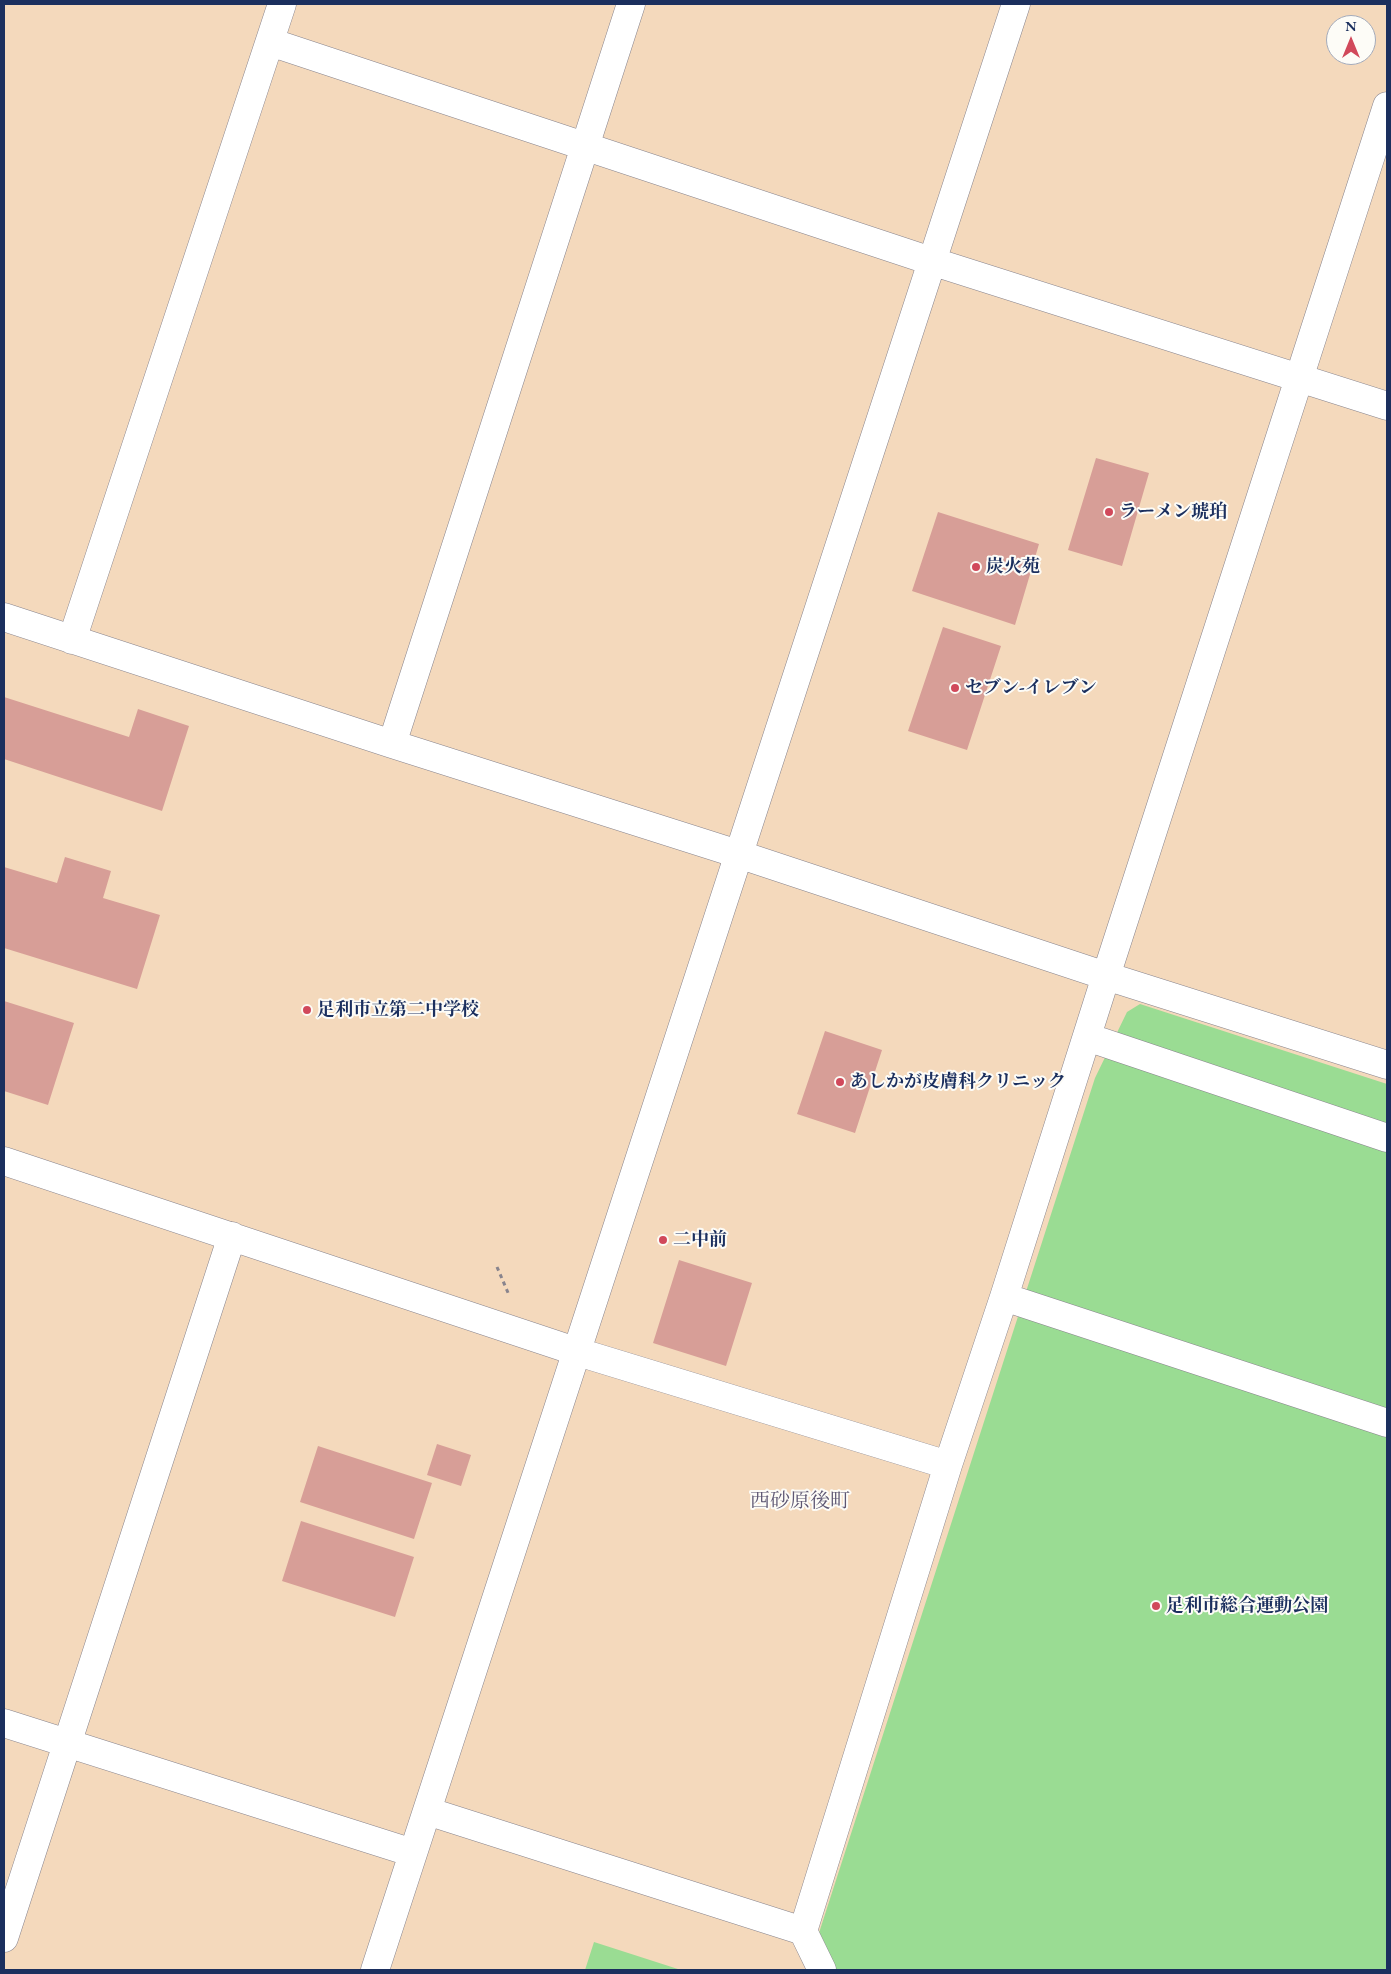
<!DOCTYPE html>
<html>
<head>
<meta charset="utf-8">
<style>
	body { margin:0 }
	#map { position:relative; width:1391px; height:1974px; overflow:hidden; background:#f4d9bc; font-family:"EB Garamond",serif }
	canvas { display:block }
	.frame { position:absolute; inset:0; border:5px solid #1b2f5e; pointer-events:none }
	.north { position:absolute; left:1326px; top:15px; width:50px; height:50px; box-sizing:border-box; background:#fdfcf7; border:1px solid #a3aaba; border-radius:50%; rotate:0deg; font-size:14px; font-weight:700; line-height:20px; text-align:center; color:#1b2f5e }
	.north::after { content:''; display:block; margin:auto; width:18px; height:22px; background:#d1495b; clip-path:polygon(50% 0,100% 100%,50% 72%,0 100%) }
</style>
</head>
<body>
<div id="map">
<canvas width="1391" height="1974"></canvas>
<div class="frame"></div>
<div class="north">N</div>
</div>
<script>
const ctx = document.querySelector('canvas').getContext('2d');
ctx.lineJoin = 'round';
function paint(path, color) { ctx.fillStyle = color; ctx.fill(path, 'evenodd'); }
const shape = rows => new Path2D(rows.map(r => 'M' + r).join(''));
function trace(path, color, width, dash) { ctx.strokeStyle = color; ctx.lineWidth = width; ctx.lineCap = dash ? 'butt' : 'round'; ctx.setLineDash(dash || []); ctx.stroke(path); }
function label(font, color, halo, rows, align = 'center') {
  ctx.font = font + ' "EB Garamond","Noto Serif JP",serif'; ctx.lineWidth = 4; ctx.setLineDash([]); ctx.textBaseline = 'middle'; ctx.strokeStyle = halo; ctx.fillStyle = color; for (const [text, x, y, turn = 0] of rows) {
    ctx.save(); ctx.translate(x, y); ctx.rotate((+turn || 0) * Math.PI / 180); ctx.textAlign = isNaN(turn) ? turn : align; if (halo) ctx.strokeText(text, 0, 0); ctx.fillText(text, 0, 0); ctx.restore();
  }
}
paint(shape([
	[1140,1004,1387,1084,1387,1970,807,1970,1095,1078,1127,1012],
	[594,1942,681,1970,585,1970]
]), '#9adc93');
paint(shape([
	[1096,458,1149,473,1122,566,1068,550],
	[938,512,1039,544,1015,625,912,591],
	[943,627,1001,646,967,750,908,731],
	[4,697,129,737,138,709,189,726,162,811,4,759],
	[65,857,111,871,103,898,160,915,137,989,4,948,4,867,57,883],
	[4,1001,74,1023,48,1105,4,1091],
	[825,1031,882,1050,855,1133,797,1114],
	[679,1260,752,1283,726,1366,653,1343],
	[437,1444,471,1455,461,1486,427,1475],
	[318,1446,432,1483,414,1539,300,1502],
	[301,1521,414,1557,395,1617,282,1581]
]), '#d79e97');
const minor = shape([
	[270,42,931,261,1387,406],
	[4,617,392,744,738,854,1106,976,1387,1065],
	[72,640,282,4],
	[392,744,631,4],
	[1087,1037,1387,1138],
	[4,1161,578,1352,948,1465],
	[1004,1297,1387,1423],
	[4,1723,413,1853],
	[427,1811,803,1931],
	[4,1938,232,1236],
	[375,1970,1016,4],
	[822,1970,803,1931,818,1883,948,1465,1004,1297,1106,976,1387,106]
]);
trace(minor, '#88848d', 29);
trace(shape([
	[497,1267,509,1295]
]), '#88848d', 3, [4, 4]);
trace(minor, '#fff', 28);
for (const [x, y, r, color] of [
	[1109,512,5,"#d1495b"],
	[976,567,5,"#d1495b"],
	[955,688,5,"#d1495b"],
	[307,1010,5,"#d1495b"],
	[840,1082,5,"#d1495b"],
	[663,1240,5,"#d1495b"],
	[1156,1606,5,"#d1495b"]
]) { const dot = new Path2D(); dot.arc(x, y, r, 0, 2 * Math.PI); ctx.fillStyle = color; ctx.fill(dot); trace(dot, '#fdfcf7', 2); }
label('bold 18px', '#1b2f5e', '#fdfcf7', [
	["ラーメン琥珀",1119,512],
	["炭火苑",986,567],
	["セブン-イレブン",965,688],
	["足利市立第二中学校",317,1010],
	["あしかが皮膚科クリニック",850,1082],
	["二中前",673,1240],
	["足利市総合運動公園",1166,1606]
], 'left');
label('20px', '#5d5672', '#fdfcf7', [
	["西砂原後町",800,1502]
]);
</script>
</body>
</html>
